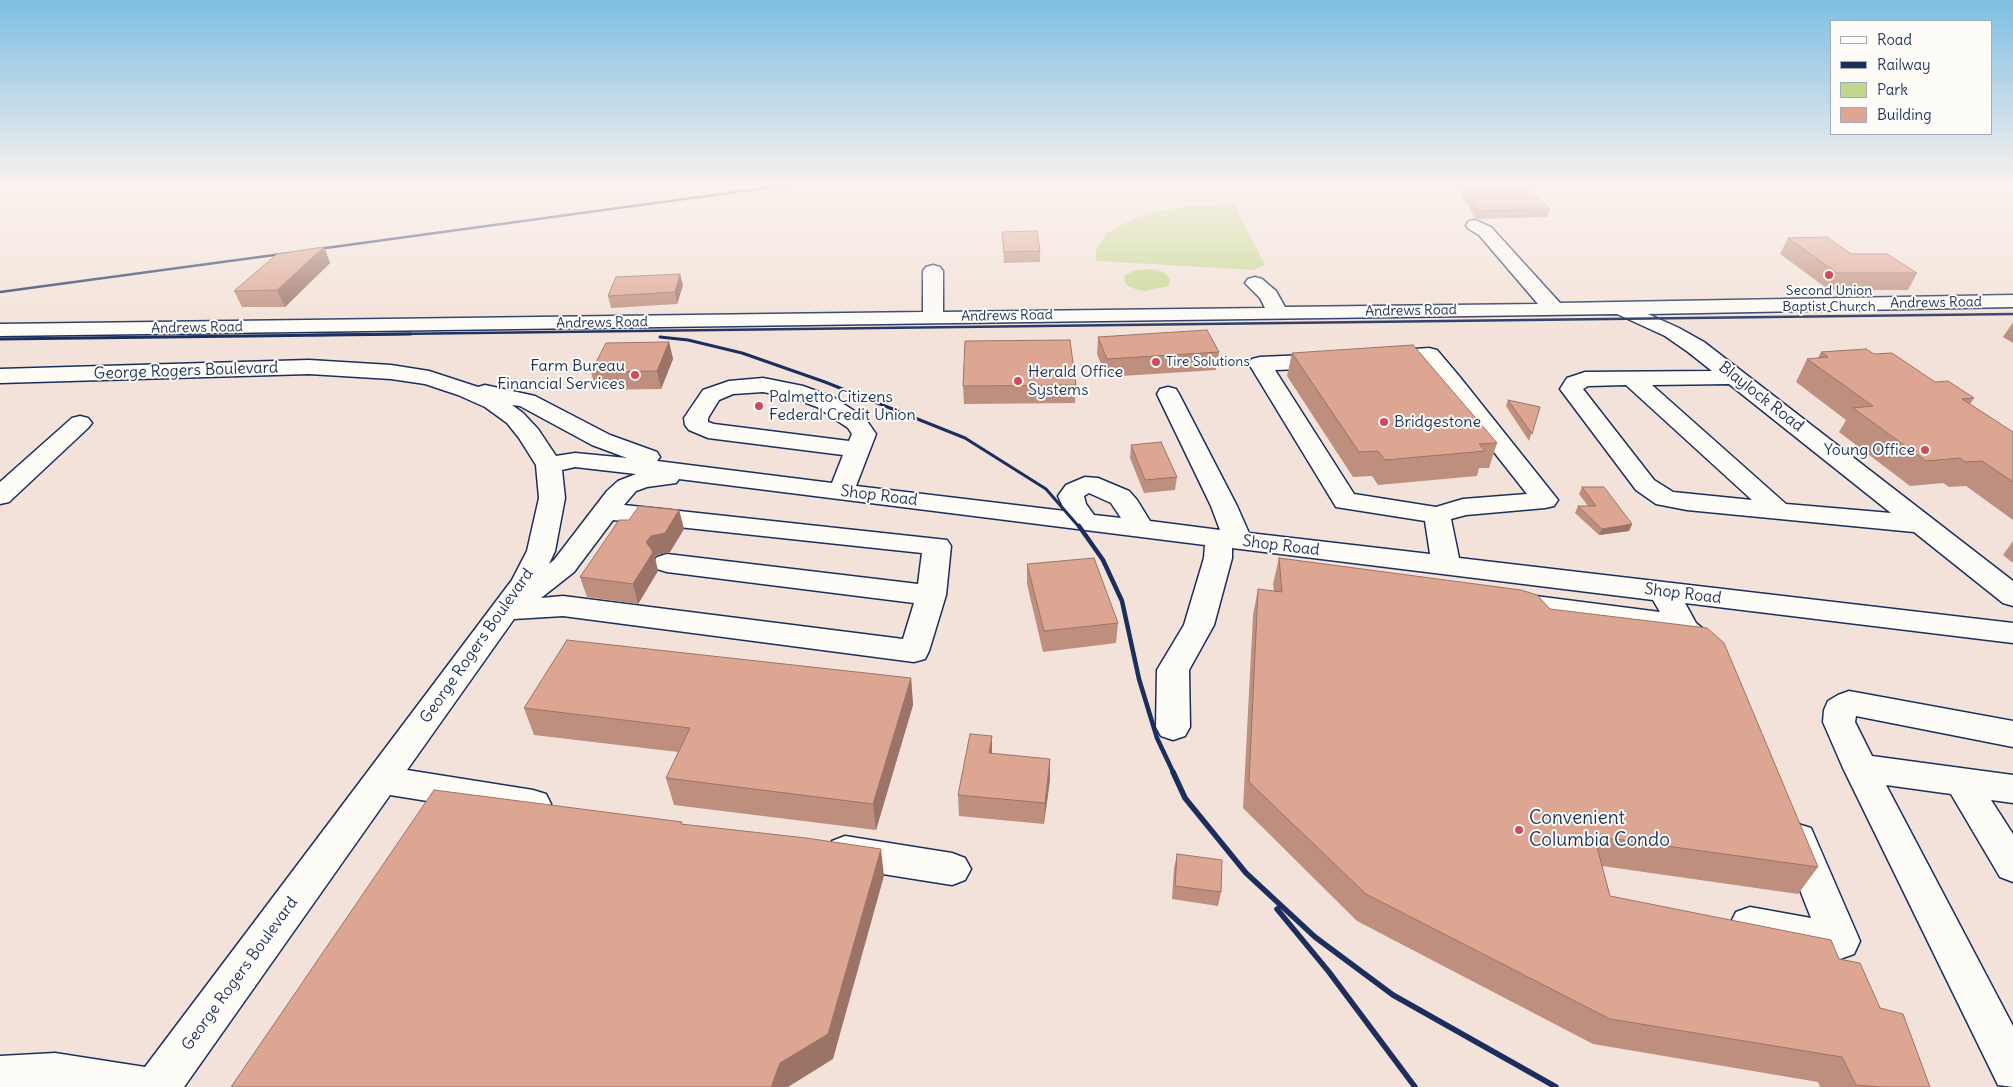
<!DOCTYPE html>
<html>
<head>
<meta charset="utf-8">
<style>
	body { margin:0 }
	#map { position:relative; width:2013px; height:1087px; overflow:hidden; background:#f3e2d9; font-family:Delius,sans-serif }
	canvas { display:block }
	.legend { position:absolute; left:1830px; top:20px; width:162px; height:115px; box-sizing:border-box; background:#fdfcf7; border:1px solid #a3aaba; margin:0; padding:6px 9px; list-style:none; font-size:15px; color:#1b2f5e }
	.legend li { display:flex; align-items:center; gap:10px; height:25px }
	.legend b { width:25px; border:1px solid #a3aaba }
</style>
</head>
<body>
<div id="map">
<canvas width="2013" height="1087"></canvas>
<ul class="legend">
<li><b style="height:6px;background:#fdfcf7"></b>Road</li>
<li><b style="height:6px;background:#1b2f5e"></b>Railway</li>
<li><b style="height:14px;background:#c3d78c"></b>Park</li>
<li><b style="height:14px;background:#dda693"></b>Building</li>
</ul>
</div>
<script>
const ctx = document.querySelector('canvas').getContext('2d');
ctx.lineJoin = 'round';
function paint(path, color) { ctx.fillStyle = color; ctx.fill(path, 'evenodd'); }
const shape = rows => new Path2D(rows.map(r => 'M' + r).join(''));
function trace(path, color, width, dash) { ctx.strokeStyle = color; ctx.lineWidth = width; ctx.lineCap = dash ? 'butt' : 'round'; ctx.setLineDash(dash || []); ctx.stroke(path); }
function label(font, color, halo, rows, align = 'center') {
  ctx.font = font + ' Delius,sans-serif'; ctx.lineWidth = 4; ctx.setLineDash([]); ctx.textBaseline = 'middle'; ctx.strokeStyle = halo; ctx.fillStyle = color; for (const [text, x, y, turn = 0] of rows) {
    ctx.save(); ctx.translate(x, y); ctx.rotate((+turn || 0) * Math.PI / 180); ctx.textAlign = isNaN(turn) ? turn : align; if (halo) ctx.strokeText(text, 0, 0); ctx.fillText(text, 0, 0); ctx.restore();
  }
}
paint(shape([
	[1234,204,1265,265,1254,270,1096,261,1096,250,1107,233,1132,219,1149,213,1188,206],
	[1148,269,1158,270,1165,273,1170,279,1169,286,1145,291,1135,289,1128,286,1124,280,1125,275,1136,270]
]), '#c3d78c');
const minor = shape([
	[1475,220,1491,227,1560,303,2013,295,2013,307,1648,314,1679,328,1704,342,2013,581,2013,606,2003,603,1914,532,1687,510,1656,504,1636,490,1560,389,1567,378,1585,372,1712,371,1688,352,1665,336,1617,314,0,336,0,324,923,312,923,271,926,267,933,265,940,267,943,271,943,312,1265,308,1260,298,1245,283,1248,279,1255,277,1262,279,1276,291,1285,307,1538,304,1479,235,1469,229,1466,225,1469,221,1475,220],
	[1729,384,1891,513,1786,504,1652,385,1729,384],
	[1626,385,1752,500,1673,492,1654,480,1583,389,1588,386,1626,385],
	[1429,348,1437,350,1459,376,1558,500,1554,506,1545,508,1466,515,1451,519,1459,558,2013,623,2013,643,1685,603,1696,623,1720,643,1724,651,1720,659,1709,662,1698,659,1672,634,1512,613,1502,610,1497,603,1502,596,1512,593,1660,612,1653,600,1232,548,1232,558,1214,625,1189,670,1190,727,1185,736,1173,740,1161,736,1156,727,1157,670,1184,625,1204,558,1205,545,679,479,676,483,647,487,636,491,624,505,947,540,951,546,946,595,929,651,925,659,914,662,563,616,514,619,407,770,533,790,546,794,551,804,546,814,533,818,390,795,184,1087,0,1087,0,1056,55,1053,145,1067,512,580,527,551,539,498,536,465,519,438,507,423,485,407,458,395,425,384,391,379,309,374,0,383,0,369,309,360,391,365,429,371,478,387,485,385,535,396,610,435,657,452,660,457,657,461,832,483,843,455,708,438,689,430,685,425,684,418,703,390,729,381,763,378,803,386,833,397,865,418,876,434,856,486,1065,511,1058,496,1066,485,1085,477,1098,478,1129,491,1137,500,1150,521,1220,530,1211,506,1157,394,1160,389,1168,387,1176,389,1179,394,1237,506,1249,533,1430,554,1425,521,1336,507,1249,364,1252,359,1260,357,1328,354,1336,356,1339,361,1336,366,1328,368,1275,370,1354,494,1436,507,1463,499,1527,494,1423,362,1386,365,1378,363,1375,358,1378,353,1386,351,1429,348],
	[763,392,790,397,817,407,848,428,852,434,849,441,714,424,708,422,708,418,719,400,733,394,763,392],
	[512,405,520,406,592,445,627,458,575,453,556,456,538,429,523,413,512,405],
	[575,467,636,474,618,481,607,491,554,560,549,564,555,551,565,498,562,470,575,467],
	[1089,493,1111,503,1121,518,1094,515,1086,504,1084,496,1089,493],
	[613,520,922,553,918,584,667,554,657,557,653,563,657,569,667,572,914,603,903,639,563,596,541,598,574,572,613,520],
	[80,416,88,418,92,423,88,428,9,502,0,504,0,482,72,418,80,416],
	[1849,691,2013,721,2013,747,1856,716,1855,722,1872,756,2013,775,2013,803,1991,800,2013,834,2013,882,2000,877,1951,794,1886,785,2013,1026,2013,1087,1998,1085,1843,768,1823,722,1824,710,1828,701,1838,695,1849,691],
	[1798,824,1811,828,1860,941,1854,954,1840,959,1750,941,1736,936,1730,924,1736,912,1750,907,1811,918,1780,839,1785,828,1798,824],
	[845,836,952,853,965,858,971,869,965,880,952,885,845,868,832,863,827,852,832,841,845,836]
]);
trace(minor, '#1b2f5e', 3);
paint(minor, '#fdfcf7');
trace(shape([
	[1353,184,1441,184],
	[311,250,794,184],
	[0,292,289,253],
	[311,335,2013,314]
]), '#1b2f5e', 2.5);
trace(shape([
	[660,337,688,340,742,353,825,382,965,438,1046,489,1080,528],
	[0,339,411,334]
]), '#1b2f5e', 3);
trace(shape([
	[1079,526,1103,560,1122,601,1139,679,1157,738,1174,774]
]), '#1b2f5e', 4.5);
trace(shape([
	[1173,772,1185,798,1246,873,1315,937,1393,995,1556,1087],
	[1277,909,1329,972,1415,1087]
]), '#1b2f5e', 5.5);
paint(shape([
	[1464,187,1550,209,1547,217,1478,219,1475,218,1462,195],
	[1002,232,1040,251,1040,262,1004,263],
	[1788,238,1917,273,1908,290,1829,290,1780,254],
	[324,247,330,263,285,307,242,307,234,291],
	[683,285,677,304,611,308,608,296],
	[2013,322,2013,343,2003,337],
	[1098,337,1219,352,1216,370,1106,377,1097,354],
	[669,342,673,359,661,389,596,390,591,372],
	[1821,352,1874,354,1935,382,1974,398,1970,404,2013,432,2013,520,1966,486,1949,487,1943,483,1910,486,1839,432,1846,420,1796,382,1807,359,1818,358],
	[1292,353,1497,443,1489,468,1479,468,1477,476,1378,485,1372,476,1353,477,1287,376],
	[1076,385,1075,403,964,404,963,386],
	[1508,400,1540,407,1529,441,1506,406],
	[1131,445,1177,477,1175,490,1144,493,1130,458],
	[1582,487,1632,524,1629,531,1599,535,1575,513,1578,506,1588,506,1579,494],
	[679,510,684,529,670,552,656,555,655,558,658,571,638,604,587,597,580,577,629,520],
	[2013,541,2013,563,2003,555],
	[1279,558,1818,867,1798,894,1602,866,1610,896,1839,959,1880,1008,1930,1087,1820,1087,1818,1082,1593,1044,1357,921,1243,808,1253,615,1258,589,1274,591,1273,584],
	[1027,564,1118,623,1116,643,1043,652,1027,584],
	[911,678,913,705,876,830,674,805,666,778,678,752,534,735,524,708],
	[992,753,1050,779,1044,824,959,816,958,795],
	[1177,854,1221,892,1218,906,1172,899,1174,868]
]), '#be8f7e');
paint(shape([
	[324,247,330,263,285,307,277,290],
	[680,274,683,285,677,304,675,292],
	[669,342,673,359,661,389,657,371],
	[679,510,684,529,670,552,656,555,655,558,658,571,638,604,633,584,646,542,651,536],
	[1632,524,1629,531,1599,535,1602,529],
	[911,678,913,705,876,830,873,804],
	[992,736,992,756,989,753],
	[1050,759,1050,779,1044,824,1045,803],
	[881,849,884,876,833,1059,788,1087,771,1087,780,1063]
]), '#9b7467');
const building = shape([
	[1464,187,1527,189,1550,209,1480,211,1477,210,1464,187],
	[1037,231,1040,251,1004,252,1002,232,1037,231],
	[1827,237,1851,254,1887,254,1917,273,1837,273,1788,238,1827,237],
	[324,247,277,290,234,291,277,254,324,247],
	[680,274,675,292,608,296,616,277,680,274],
	[1207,330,1219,352,1107,359,1098,337,1207,330],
	[1070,340,1076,385,963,386,965,341,1070,340],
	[669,342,657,371,591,372,606,343,669,342],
	[1413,345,1497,443,1479,444,1485,451,1385,460,1378,451,1359,452,1292,353,1413,345],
	[1866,349,1874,354,1892,353,1935,382,1948,381,1974,398,1962,399,2013,432,2013,482,1982,461,1965,462,1960,458,1926,461,1853,408,1873,406,1807,359,1828,357,1821,352,1866,349],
	[1508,400,1540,407,1532,434,1508,400],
	[1161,442,1177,477,1145,480,1131,445,1161,442],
	[1582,487,1604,487,1632,524,1602,529,1578,506,1596,506,1582,487],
	[639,506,679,510,665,533,651,536,646,542,653,552,633,584,580,577,619,520,629,520,639,506],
	[1094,558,1118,623,1044,631,1027,564,1094,558],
	[1279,558,1521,590,1537,595,1550,609,1707,628,1724,643,1818,867,1594,836,1610,896,1831,940,1839,959,1860,963,1880,1008,1903,1014,1930,1087,1882,1087,1856,1085,1842,1057,1610,1019,1366,894,1249,782,1258,589,1282,592,1279,558],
	[567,640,911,678,873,804,666,778,690,728,524,708,567,640],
	[970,734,992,736,989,753,1050,759,1045,803,958,795,970,734],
	[434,790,682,822,681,824,806,838,881,849,828,1034,780,1063,771,1087,231,1087,434,790],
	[1177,854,1222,860,1221,892,1175,886,1177,854]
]);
paint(building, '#dda693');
trace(building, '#9b7467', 1);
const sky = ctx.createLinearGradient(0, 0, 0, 336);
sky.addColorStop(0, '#7dbee2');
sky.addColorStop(0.55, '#faf2ee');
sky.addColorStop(1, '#faf2ee00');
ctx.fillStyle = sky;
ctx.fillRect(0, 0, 2013, 336);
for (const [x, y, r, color] of [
	[1829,275,5,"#d1495b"],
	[1156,362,5,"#d1495b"],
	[635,375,5,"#d1495b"],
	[1018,381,5,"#d1495b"],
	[759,406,5,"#d1495b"],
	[1384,422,5,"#d1495b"],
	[1925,450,5,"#d1495b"],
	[1519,830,5,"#d1495b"]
]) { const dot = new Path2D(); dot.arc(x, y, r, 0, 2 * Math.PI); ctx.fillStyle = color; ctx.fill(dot); trace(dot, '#fdfcf7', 2); }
label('14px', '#1b2f5e', '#fdfcf7', [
	["Second Union",1829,291],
	["Baptist Church",1829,307],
	["Tire Solutions",1166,362,"left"]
]);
label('14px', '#1b2f5e', '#fdfcf7', [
	["Andrews Road",1936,303,-1],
	["Andrews Road",1411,311,-1],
	["Andrews Road",1007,316,-1],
	["Andrews Road",602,323,-1],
	["Andrews Road",197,328,-1]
]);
label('16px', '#1b2f5e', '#fdfcf7', [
	["Farm Bureau",625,366,"right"],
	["Financial Services",625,384,"right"],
	["Herald Office",1028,372],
	["Systems",1028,390],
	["Palmetto Citizens",769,397],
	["Federal Credit Union",769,415],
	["Bridgestone",1394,422],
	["Young Office",1915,450,"right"]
], 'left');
label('16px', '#1b2f5e', '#fdfcf7', [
	["George Rogers Boulevard",186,371,-2],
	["Blaylock Road",1761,397,38],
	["Shop Road",879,496,7],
	["Shop Road",1281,546,7],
	["Shop Road",1683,594,7],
	["George Rogers Boulevard",477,646,-55],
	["George Rogers Boulevard",240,974,-54]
]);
label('19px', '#1b2f5e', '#fdfcf7', [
	["Convenient",1529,819],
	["Columbia Condo",1529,841]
], 'left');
</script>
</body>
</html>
